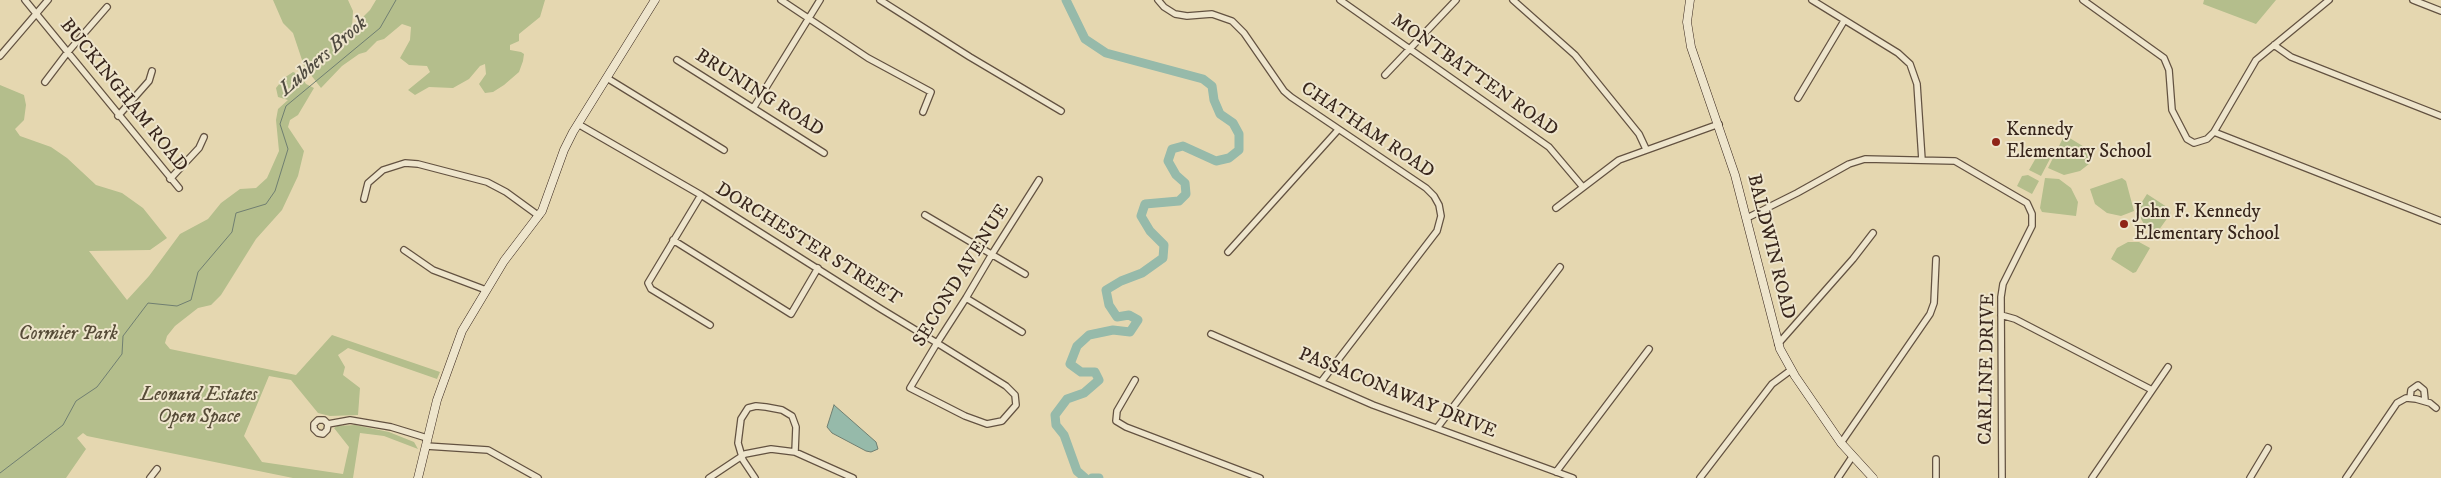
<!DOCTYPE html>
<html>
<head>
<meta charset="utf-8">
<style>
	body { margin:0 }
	canvas { display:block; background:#e5d7b0 }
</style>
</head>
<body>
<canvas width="2441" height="478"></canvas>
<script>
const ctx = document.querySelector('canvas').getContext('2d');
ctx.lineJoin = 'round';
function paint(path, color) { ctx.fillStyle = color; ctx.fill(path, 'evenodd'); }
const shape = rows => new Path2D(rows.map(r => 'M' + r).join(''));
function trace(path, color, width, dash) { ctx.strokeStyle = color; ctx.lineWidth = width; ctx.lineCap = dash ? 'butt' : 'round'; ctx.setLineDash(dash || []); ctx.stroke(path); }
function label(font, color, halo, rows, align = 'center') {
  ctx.font = font + ' "IM FELL DW Pica",serif'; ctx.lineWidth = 4; ctx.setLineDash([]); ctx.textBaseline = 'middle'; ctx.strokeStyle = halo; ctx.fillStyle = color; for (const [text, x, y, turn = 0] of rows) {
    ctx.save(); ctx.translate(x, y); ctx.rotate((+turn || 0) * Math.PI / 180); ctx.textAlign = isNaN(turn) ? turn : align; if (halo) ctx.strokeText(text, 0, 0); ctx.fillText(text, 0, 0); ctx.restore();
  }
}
paint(shape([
	[273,0,348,0,353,11,352,28,370,10,376,0,545,0,540,17,519,34,519,41,510,45,510,50,521,52,524,54,523,61,519,72,504,85,493,92,485,93,479,84,486,74,485,64,480,66,469,79,453,88,429,87,415,95,408,90,430,72,427,66,409,65,400,58,410,40,411,27,402,24,384,39,377,41,366,52,359,54,342,66,321,88,304,66,293,33,283,23],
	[2204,0,2276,0,2256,24,2203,4],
	[293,72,300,75,306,84,314,88,298,115,290,120,288,127,304,151,298,176,282,210,256,239,221,295,211,305,198,308,175,326,167,336,165,343,170,349,296,375,332,335,440,372,437,379,348,348,338,355,345,367,343,375,360,388,358,415,330,416,318,413,291,380,269,376,244,436,262,462,343,474,349,447,334,428,337,426,355,425,389,432,414,442,418,449,384,436,360,433,353,478,293,478,87,436,83,433,77,438,86,449,66,478,0,478,0,85,24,95,26,105,24,120,15,129,20,136,51,147,67,158,96,185,122,193,143,208,167,238,150,250,89,251,127,300,149,276,180,234,208,219,221,203,240,189,256,188,267,178,279,151,276,120,278,109,288,100,278,97,276,88,284,78],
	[2068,137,2086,148,2093,156,2089,164,2080,171,2064,175,2048,168,2063,138],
	[2041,149,2052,155,2041,176,2029,170],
	[2028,175,2039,181,2032,194,2017,186,2022,176],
	[2045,178,2059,179,2071,188,2078,202,2076,216,2042,212,2040,208],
	[2122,178,2126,181,2134,211,2121,216,2107,213,2095,204,2090,189],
	[2147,194,2170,209,2171,213,2156,234,2145,226,2140,217,2140,205],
	[2128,242,2139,242,2150,248,2136,272,2133,273,2111,259,2117,248]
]), '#b4be8c');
const water = shape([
	[834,405,876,442,878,449,871,452,866,451,832,433,827,427,834,405]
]);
paint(water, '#96baaa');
trace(water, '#707f71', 1);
trace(shape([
	[0,473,63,425,76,401,97,387,122,354,123,336,148,303,177,306,191,300,198,272,232,232,236,213,266,204,275,191,288,149,280,124,286,106,380,28,396,0]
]), '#707f71', 1);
trace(shape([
	[1066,0,1085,39,1106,53,1203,79,1212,86,1214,100,1220,114,1233,123,1239,134,1239,150,1229,158,1216,161,1183,146,1172,149,1168,161,1176,175,1185,183,1186,194,1179,201,1145,204,1141,216,1150,231,1164,245,1163,258,1142,273,1121,281,1106,290,1109,305,1117,317,1129,315,1138,320,1130,332,1113,330,1089,335,1077,346,1070,364,1081,372,1095,372,1099,380,1084,393,1067,399,1055,415,1056,425,1064,435,1077,471,1085,478],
	[1092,478,1099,478]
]), '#96baaa', 9);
const street = shape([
	[25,0,179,188],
	[781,0,868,58,931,92,923,112],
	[880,0,970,57,1061,111],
	[1158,0,1164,7,1175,14,1187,16,1212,14,1232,21,1244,33,1284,91,1291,97,1426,188,1434,196,1439,205,1441,216,1437,231,1321,382],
	[1340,0,1549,147,1582,186],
	[1513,0,1575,55,1639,134,1646,149],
	[1812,0,1898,53,1910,64,1917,84,1922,160],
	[2083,0,2164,58,2169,70,2172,110,2187,139,2194,143,2207,139,2214,132,2256,60,2329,0],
	[2413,0,2441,11],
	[2274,45,2291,57,2441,116],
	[0,56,48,0],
	[677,60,824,153],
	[1385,75,1456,0],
	[607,78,724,150],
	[45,82,67,53,107,7],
	[1798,98,1844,21],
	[754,107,820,0],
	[118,116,149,81,152,71],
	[578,124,701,195,881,309,937,343,1006,386,1015,395,1016,405,1002,421,987,424,965,416,910,388,937,343,966,298,992,254,1039,180],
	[2214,132,2441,221],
	[170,179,199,148,204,137],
	[701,195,648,283,651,289,710,325],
	[364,199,368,183,383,170,405,163,418,164,487,182,506,192,539,216],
	[1556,208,1619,160,1719,124],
	[925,215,1025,274],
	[1747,218,1797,193,1849,164,1865,159,1955,161,2027,203,2032,214,2032,226,2003,284,2001,297,2002,478],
	[673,240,791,314,818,268],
	[404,250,433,270,486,290],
	[1228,252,1338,130],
	[966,298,1022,332],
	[2001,315,2015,319,2152,390],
	[1211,334,1373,405,1573,478],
	[1778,344,1853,259,1873,233],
	[1135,380,1117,411,1116,421,1126,427,1260,478],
	[2410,398,2411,390,2418,385,2424,390,2425,400],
	[328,424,324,420,318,420,314,424,314,429,318,433,323,434,327,430,328,424,350,420,391,427,427,438],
	[1437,428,1560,267],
	[1841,443,1930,314,1934,303,1936,259],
	[426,446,488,450,538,478],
	[1556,472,1649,349],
	[150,478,157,469],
	[709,478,745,454,771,449,795,452,853,478],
	[755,478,743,460,738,443,741,419,748,408,756,406,766,407,782,410,792,416,796,427,795,452],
	[1700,478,1772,384,1791,370],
	[1838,478,1852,457],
	[1936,478,1936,459],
	[2092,478,2168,367],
	[2250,478,2268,448],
	[2346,478,2397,403,2406,398,2416,399,2430,403,2436,408]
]);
const secondary = shape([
	[1690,0,1687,22,1691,47,1735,175,1780,349,1795,376,1841,443,1873,478],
	[418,478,437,400,462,331,504,261,542,211,564,150,573,132,655,0]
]);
trace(street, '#635241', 8);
trace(secondary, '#38261c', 9);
trace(street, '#eee5cc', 5.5);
trace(secondary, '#eee5cc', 8);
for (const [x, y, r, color] of [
	[1996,142,5,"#8f2418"],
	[2124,224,5,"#8f2418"]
]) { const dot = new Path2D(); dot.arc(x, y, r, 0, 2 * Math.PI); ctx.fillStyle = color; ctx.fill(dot); trace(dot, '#eee5cc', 2); }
label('19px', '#38261c', '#eee5cc', [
	["MONTBATTEN ROAD",1474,76,35],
	["BRUNING ROAD",759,94,32],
	["BUCKINGHAM ROAD",123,96,51],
	["CHATHAM ROAD",1367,131,34],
	["DORCHESTER STREET",808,245,32],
	["BALDWIN ROAD",1770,247,76],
	["SECOND AVENUE",962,276,-58],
	["CARLINE DRIVE",1988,369,-89],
	["PASSACONAWAY DRIVE",1397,394,22]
]);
label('19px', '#38261c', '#eee5cc', [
	["Kennedy",2006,131],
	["Elementary School",2006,153],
	["John F. Kennedy",2134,213],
	["Elementary School",2134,235]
], 'left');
label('italic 19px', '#574c38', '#eee5cc', [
	["Cormier Park",68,335],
	["Leonard Estates",199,396],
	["Open Space",199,418]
]);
label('italic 20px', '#504b40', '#eee5cc', [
	["Lubbers Brook",324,57,-41]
]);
</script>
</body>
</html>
